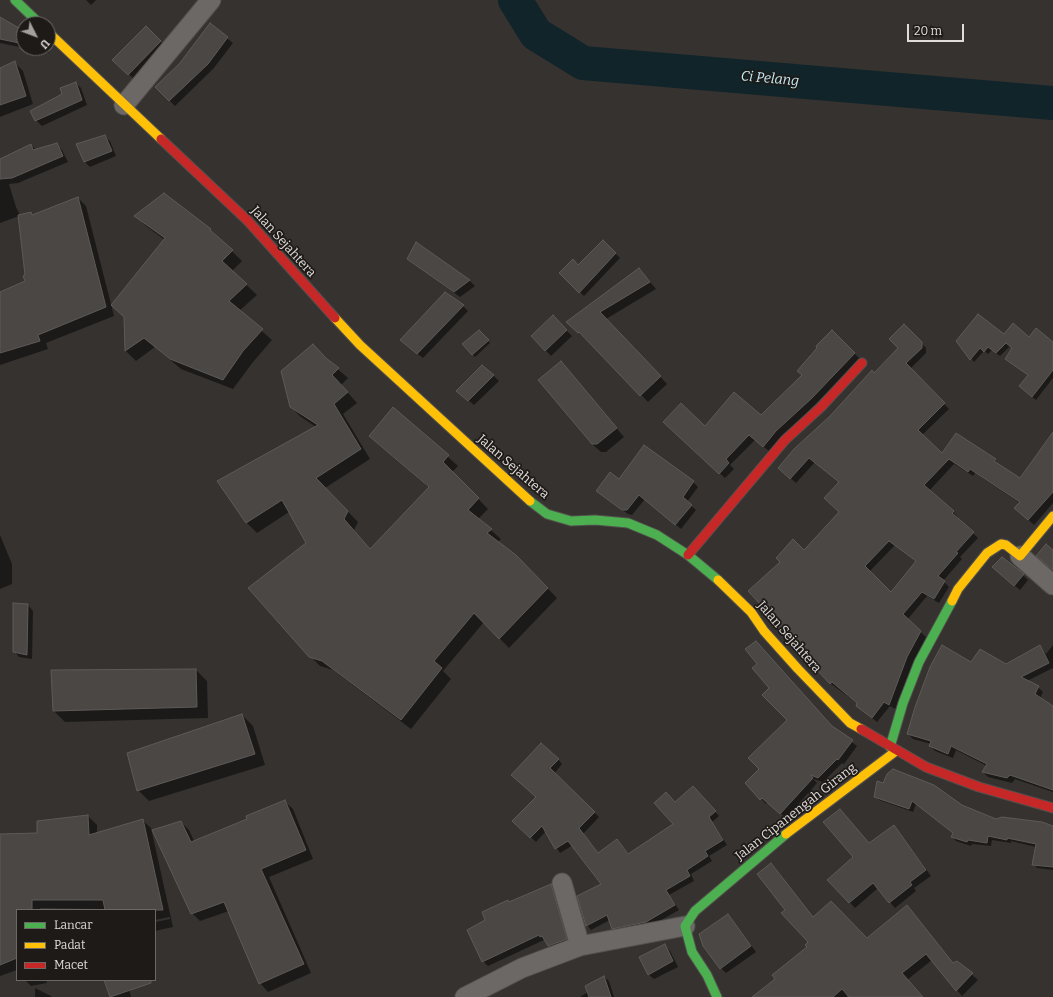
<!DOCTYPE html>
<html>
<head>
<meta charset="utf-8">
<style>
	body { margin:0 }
	#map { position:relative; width:1053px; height:997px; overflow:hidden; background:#35322f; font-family:Bitter,serif }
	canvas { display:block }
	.legend { position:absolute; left:16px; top:909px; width:140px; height:72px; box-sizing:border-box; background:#1d1a17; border:1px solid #6b6865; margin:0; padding:5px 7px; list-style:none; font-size:12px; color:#e0dcd9 }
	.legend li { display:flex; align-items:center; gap:8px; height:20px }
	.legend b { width:20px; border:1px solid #6b6865 }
	.north { position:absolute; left:16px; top:16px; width:40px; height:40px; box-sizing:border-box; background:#1d1a17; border:1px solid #6b6865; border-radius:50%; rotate:132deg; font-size:11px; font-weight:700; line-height:16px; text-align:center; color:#e0dcd9 }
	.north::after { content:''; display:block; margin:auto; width:14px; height:18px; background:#a4a09e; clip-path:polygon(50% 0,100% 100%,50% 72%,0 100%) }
	.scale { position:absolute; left:907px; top:24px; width:57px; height:18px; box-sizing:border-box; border:2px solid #e0dcd9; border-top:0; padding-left:5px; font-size:12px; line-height:14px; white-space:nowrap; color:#e0dcd9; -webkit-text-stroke:3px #1d1a17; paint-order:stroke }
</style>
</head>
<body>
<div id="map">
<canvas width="1053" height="997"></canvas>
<ul class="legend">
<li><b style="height:5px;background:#4caf50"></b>Lancar</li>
<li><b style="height:5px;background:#ffc107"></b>Padat</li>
<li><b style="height:5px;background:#c62828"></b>Macet</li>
</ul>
<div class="north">U</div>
<div class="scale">20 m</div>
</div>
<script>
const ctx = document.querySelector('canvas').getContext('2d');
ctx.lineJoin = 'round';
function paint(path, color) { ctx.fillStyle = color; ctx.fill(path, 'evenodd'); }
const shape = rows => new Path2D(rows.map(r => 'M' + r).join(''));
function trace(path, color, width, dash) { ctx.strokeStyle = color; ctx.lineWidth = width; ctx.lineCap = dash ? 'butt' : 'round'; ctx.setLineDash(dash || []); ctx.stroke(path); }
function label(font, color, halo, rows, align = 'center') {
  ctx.font = font + ' Bitter,serif'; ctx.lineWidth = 3.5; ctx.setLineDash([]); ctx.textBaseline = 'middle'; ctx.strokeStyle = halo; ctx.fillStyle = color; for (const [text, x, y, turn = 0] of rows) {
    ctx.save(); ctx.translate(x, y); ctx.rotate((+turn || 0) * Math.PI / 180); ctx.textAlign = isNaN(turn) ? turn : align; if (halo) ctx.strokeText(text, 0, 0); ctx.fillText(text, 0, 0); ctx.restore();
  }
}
paint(shape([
	[86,0,96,0,91,5],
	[210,25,233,43,213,69,175,106,156,87,181,63],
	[0,26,24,32,24,48,0,43],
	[146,27,166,47,134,79,114,60],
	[25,48,45,48,50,53],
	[15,63,23,71,33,104,0,117,0,69],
	[76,83,81,88,87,105,42,126,36,120],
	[104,136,110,141,116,156,90,167,85,162,78,145],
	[31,145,36,150,57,145,62,150,68,162,18,183,9,184,16,207,20,215,31,213,33,216,78,198,86,206,114,316,46,343,48,349,0,365,0,293,27,282,19,216,0,223,0,159],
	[136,216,210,230,242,261,232,271,257,295,239,311,272,340,253,362,233,389,181,369,155,347,136,361,126,351,125,317,165,240,146,226],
	[603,241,620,258,584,296,560,273,578,266],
	[417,243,470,281,475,286,460,297,414,264,408,259],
	[639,269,656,289,606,319,667,384,648,402,586,338,574,328],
	[463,306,468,311,423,358,406,345],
	[558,322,572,336,551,356,532,336],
	[904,326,926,348,926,353,910,369,949,409,922,435,943,455,995,460,999,466,1020,480,1053,433,1053,503,1034,525,1021,513,1020,503,975,473,973,476,954,464,929,491,953,512,958,517,957,518,978,538,960,557,962,559,943,581,949,587,939,603,927,596,907,620,926,637,895,709,890,706,877,722,857,706,858,704,830,683,804,551,840,512,840,482,815,462,796,483,779,468,899,348],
	[895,545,917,562,891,593,869,572],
	[479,331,490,343,475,357,463,344],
	[832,331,860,359,769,451,755,440,730,465,734,469,725,478,670,427,705,427,761,416,803,375],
	[1004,335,1029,338,1053,349,1053,378,1036,400,1024,390,1029,376,1006,359,1013,348,1010,346,1000,356,992,350,988,354,984,351,974,362,957,341],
	[327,360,348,378,341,385,357,403,343,414,370,459,325,488,358,522,354,530,370,550,429,488,370,436,394,409,458,466,452,472,488,509,478,519,501,539,498,542,526,566,557,598,509,648,484,622,443,671,451,679,411,729,333,670,320,666,310,656,308,544,289,512,257,533,247,523,219,481,316,427,301,417,291,407],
	[569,371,624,437,606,452,601,452,592,444],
	[493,375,499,381,474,405,463,396],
	[619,481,693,482,698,487,687,502,696,510,681,529,645,499,632,515,628,514,603,496],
	[0,535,12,564,12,584,0,589],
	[998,572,1023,575,1028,580,1020,590],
	[28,605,33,611,32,659,19,657,14,651],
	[1053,645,1053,668,1027,681,1038,687,1043,692,1040,698,1053,707,1053,792,1015,779,1012,783,988,777,983,772,987,766,956,750,953,758,935,751,930,746,931,744,913,739,908,734,972,664,1006,665,1040,647,1046,654],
	[196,670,207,681,208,718,65,722,54,711,52,671],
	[242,715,253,726,265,765,149,801,138,790],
	[833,728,857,746,844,764,842,763,823,782,813,779,817,783,786,818,768,802,766,804,746,783],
	[558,759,562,764,554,774,599,817,583,834,599,854,621,845,629,855,674,824,675,803,697,792,719,816,712,822,727,845,709,856,712,861,691,874,694,881,669,895,679,910,651,926,618,933,613,928,610,920,591,930,587,925,602,885,573,845,560,853,546,831,536,842,514,821,537,797,517,779],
	[875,796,962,805,996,820,1053,827,1053,870,1037,868,1033,864,1036,847,1011,841,1011,843,992,840,991,846,972,844,971,846,956,841,952,837,954,834,916,804,913,812,879,800],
	[284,801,293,809,313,859,269,877,311,973,268,992,260,983,229,911,200,921,192,913,181,822,189,830,194,841,249,819],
	[88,816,97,825,97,834,142,820,151,828,173,927,155,931,155,922,170,919,170,917,155,920,155,910,40,908,40,910,17,910,17,970,0,976,0,835,38,834,38,821],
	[899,832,931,876,914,888,916,891,895,908,878,888,855,908,829,880,869,844],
	[771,864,813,918,867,939,907,907,953,964,957,962,978,980,962,996,932,960,907,980,923,997,850,997,848,995,846,997,754,997,776,979,808,947,809,942,786,910],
	[551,886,556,891,571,944,554,951,544,940,488,966,483,961,487,921,508,901,510,903],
	[728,915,756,952,726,973,721,968],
	[664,945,670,951,678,967,654,979,648,974],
	[604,977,609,981,614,997,580,997,588,992],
	[25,980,46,980,47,983,31,986],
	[105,980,127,980,131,997,111,997],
	[35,988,51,996,52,997,35,997]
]), '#0007');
trace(shape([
	[515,0,536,34,583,63,1053,103]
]), '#10242a', 34);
const building = shape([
	[0,17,24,31,24,44,0,39,0,17],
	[210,23,228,37,208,64,169,101,155,87,180,63,210,23],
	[146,26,161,41,128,75,112,60,146,26],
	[15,61,26,96,0,105,0,68,15,61],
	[76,82,82,100,35,121,30,111,62,94,60,88,76,82],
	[105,135,112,151,84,162,76,144,105,135],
	[57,143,63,156,12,178,0,179,0,159,31,144,33,150,57,143],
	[164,193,211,229,210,230,233,250,222,261,247,284,229,301,263,329,243,351,223,380,170,359,144,338,125,351,124,317,111,305,165,238,134,216,164,193],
	[78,197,106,307,38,335,40,341,0,353,0,292,25,281,23,276,25,275,18,215,31,212,32,215,78,197],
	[603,240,616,253,579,293,559,273,573,259,578,265,603,240],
	[416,242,470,280,454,292,407,259,416,242],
	[639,268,650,282,600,312,661,376,640,396,579,332,578,333,566,322,639,268],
	[445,292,464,305,417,354,400,340,445,292],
	[978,314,1004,334,1013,323,1029,337,1036,328,1053,342,1053,370,1032,397,1019,386,1028,375,1005,359,1012,348,1006,343,996,353,988,347,984,352,980,348,970,360,956,341,978,314],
	[553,315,567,330,545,351,531,336,553,315],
	[904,324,922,342,922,348,906,363,945,403,918,430,942,453,956,433,996,459,994,461,1020,478,1053,432,1053,492,1028,520,1014,508,1020,502,970,469,968,472,949,459,924,485,954,511,952,513,974,532,956,552,958,553,938,576,945,581,934,599,922,592,903,614,921,631,907,657,889,705,884,702,872,718,856,706,857,703,832,682,830,684,776,626,761,605,748,591,780,562,776,558,793,539,804,550,839,512,824,498,839,482,809,458,790,479,778,468,794,449,830,416,872,370,874,373,898,348,889,339,904,324],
	[889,541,916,561,891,592,865,566,889,541],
	[479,330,489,340,472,355,462,344,479,330],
	[832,330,855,353,812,398,776,431,763,447,749,435,726,459,729,463,719,474,663,422,681,403,705,426,734,392,761,415,802,375,797,371,817,348,816,346,832,330],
	[313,344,326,358,339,368,332,375,348,392,334,404,361,449,316,478,348,511,344,519,370,549,429,487,369,436,393,407,449,455,443,462,479,498,468,510,492,529,487,533,516,555,548,588,499,639,474,613,434,661,442,668,401,720,322,661,309,657,248,588,306,543,282,500,246,523,217,481,318,425,290,407,281,371,313,344],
	[561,361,617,428,597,444,592,444,538,380,561,361],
	[482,365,494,375,468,401,456,391,482,365],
	[644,445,694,481,683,497,692,505,675,525,639,495,627,510,622,510,596,491,610,472,619,479,644,445],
	[1046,544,1053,550,1053,570,1036,556,1046,544],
	[1002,557,1024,574,1014,586,992,567,1002,557],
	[13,603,28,604,27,655,13,652,13,603],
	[756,641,832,726,853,740,838,760,837,759,818,778,811,775,813,778,780,814,762,798,760,800,745,783,759,769,748,758,787,720,762,695,769,688,752,668,757,664,745,649,756,641],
	[942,645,971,662,980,649,1006,664,1040,645,1049,663,1021,677,1039,686,1035,694,1053,706,1053,790,1010,775,1007,778,982,772,987,764,951,746,948,754,929,746,931,741,907,734,915,707,930,667,942,645],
	[196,669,197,707,53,711,51,670,196,669],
	[242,714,255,754,137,791,127,753,242,714],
	[541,743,559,759,550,768,595,812,579,828,598,853,617,839,628,854,673,824,654,803,666,792,675,802,693,786,716,811,709,817,723,840,705,851,708,856,687,870,690,876,666,890,675,905,646,922,612,929,607,915,586,926,577,896,601,884,568,841,555,849,542,826,530,838,512,821,536,797,511,775,541,743],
	[893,769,934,785,962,805,996,819,1002,817,1042,822,1053,826,1053,867,1032,865,1036,844,1007,838,1007,840,988,836,987,843,968,840,967,842,951,837,953,833,912,801,909,809,874,797,877,781,883,783,887,774,893,769],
	[285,800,306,850,261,869,304,964,259,984,224,902,191,914,152,830,181,821,191,842,247,819,246,816,285,800],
	[840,809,869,843,894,825,926,870,910,882,912,885,889,903,873,883,849,903,827,880,853,857,823,822,840,809],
	[88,815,89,835,143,819,163,910,105,910,103,900,32,900,32,910,17,910,17,958,0,965,0,834,37,833,37,821,88,815],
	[771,863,813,917,831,901,867,938,907,905,953,963,957,961,973,973,956,991,926,954,902,973,923,997,849,997,842,989,833,997,752,997,775,979,772,975,807,947,805,945,808,942,781,913,785,910,757,874,771,863],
	[551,884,567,939,548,946,542,936,540,937,539,935,482,962,467,930,485,920,482,912,508,900,509,902,551,884],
	[728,914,751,946,720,969,703,946,699,934,728,914],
	[665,944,673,961,648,975,639,957,665,944],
	[604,976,611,997,589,997,585,986,604,976],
	[104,980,151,980,151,983,110,997,104,980]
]);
paint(building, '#4a4744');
trace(building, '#5d5a58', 1);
const street = shape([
	[124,105,211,0],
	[1020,556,1053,585],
	[562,883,580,946],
	[465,997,522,968,580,946,685,926]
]);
const fast = shape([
	[15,0,40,24],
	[530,501,547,514,571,521,595,520,628,523,657,535,688,555,718,580],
	[890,747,903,703,919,662,952,601],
	[717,997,707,975,692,952,685,926,695,911,786,834]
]);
const slow = shape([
	[48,32,161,139],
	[335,318,360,345,530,501],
	[718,580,751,612,764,631,798,669,850,723,861,729],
	[952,601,958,589,987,553,1001,544,1006,545,1020,556,1053,516],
	[786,834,896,751]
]);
const jam = shape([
	[161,139,248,221,335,318],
	[688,555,785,440,821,407,862,363],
	[861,729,926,767,979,787,1053,808]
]);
trace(street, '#53504e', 21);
trace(fast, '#53504e', 11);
trace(slow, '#53504e', 11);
trace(jam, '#53504e', 11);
trace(street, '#6b6866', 19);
trace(fast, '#4caf50', 9);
trace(slow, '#ffc107', 9);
trace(jam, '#c62828', 9);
label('13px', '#e0dcd9', '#1d1a17', [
	["Jalan Sejahtera",283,242,48],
	["Jalan Sejahtera",513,467,41],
	["Jalan Sejahtera",789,637,49],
	["Jalan Cipanengah Girang",796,812,-38]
]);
label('italic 14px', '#c4ebf8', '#1d1a17', [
	["Ci Pelang",770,79,5]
]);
</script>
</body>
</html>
